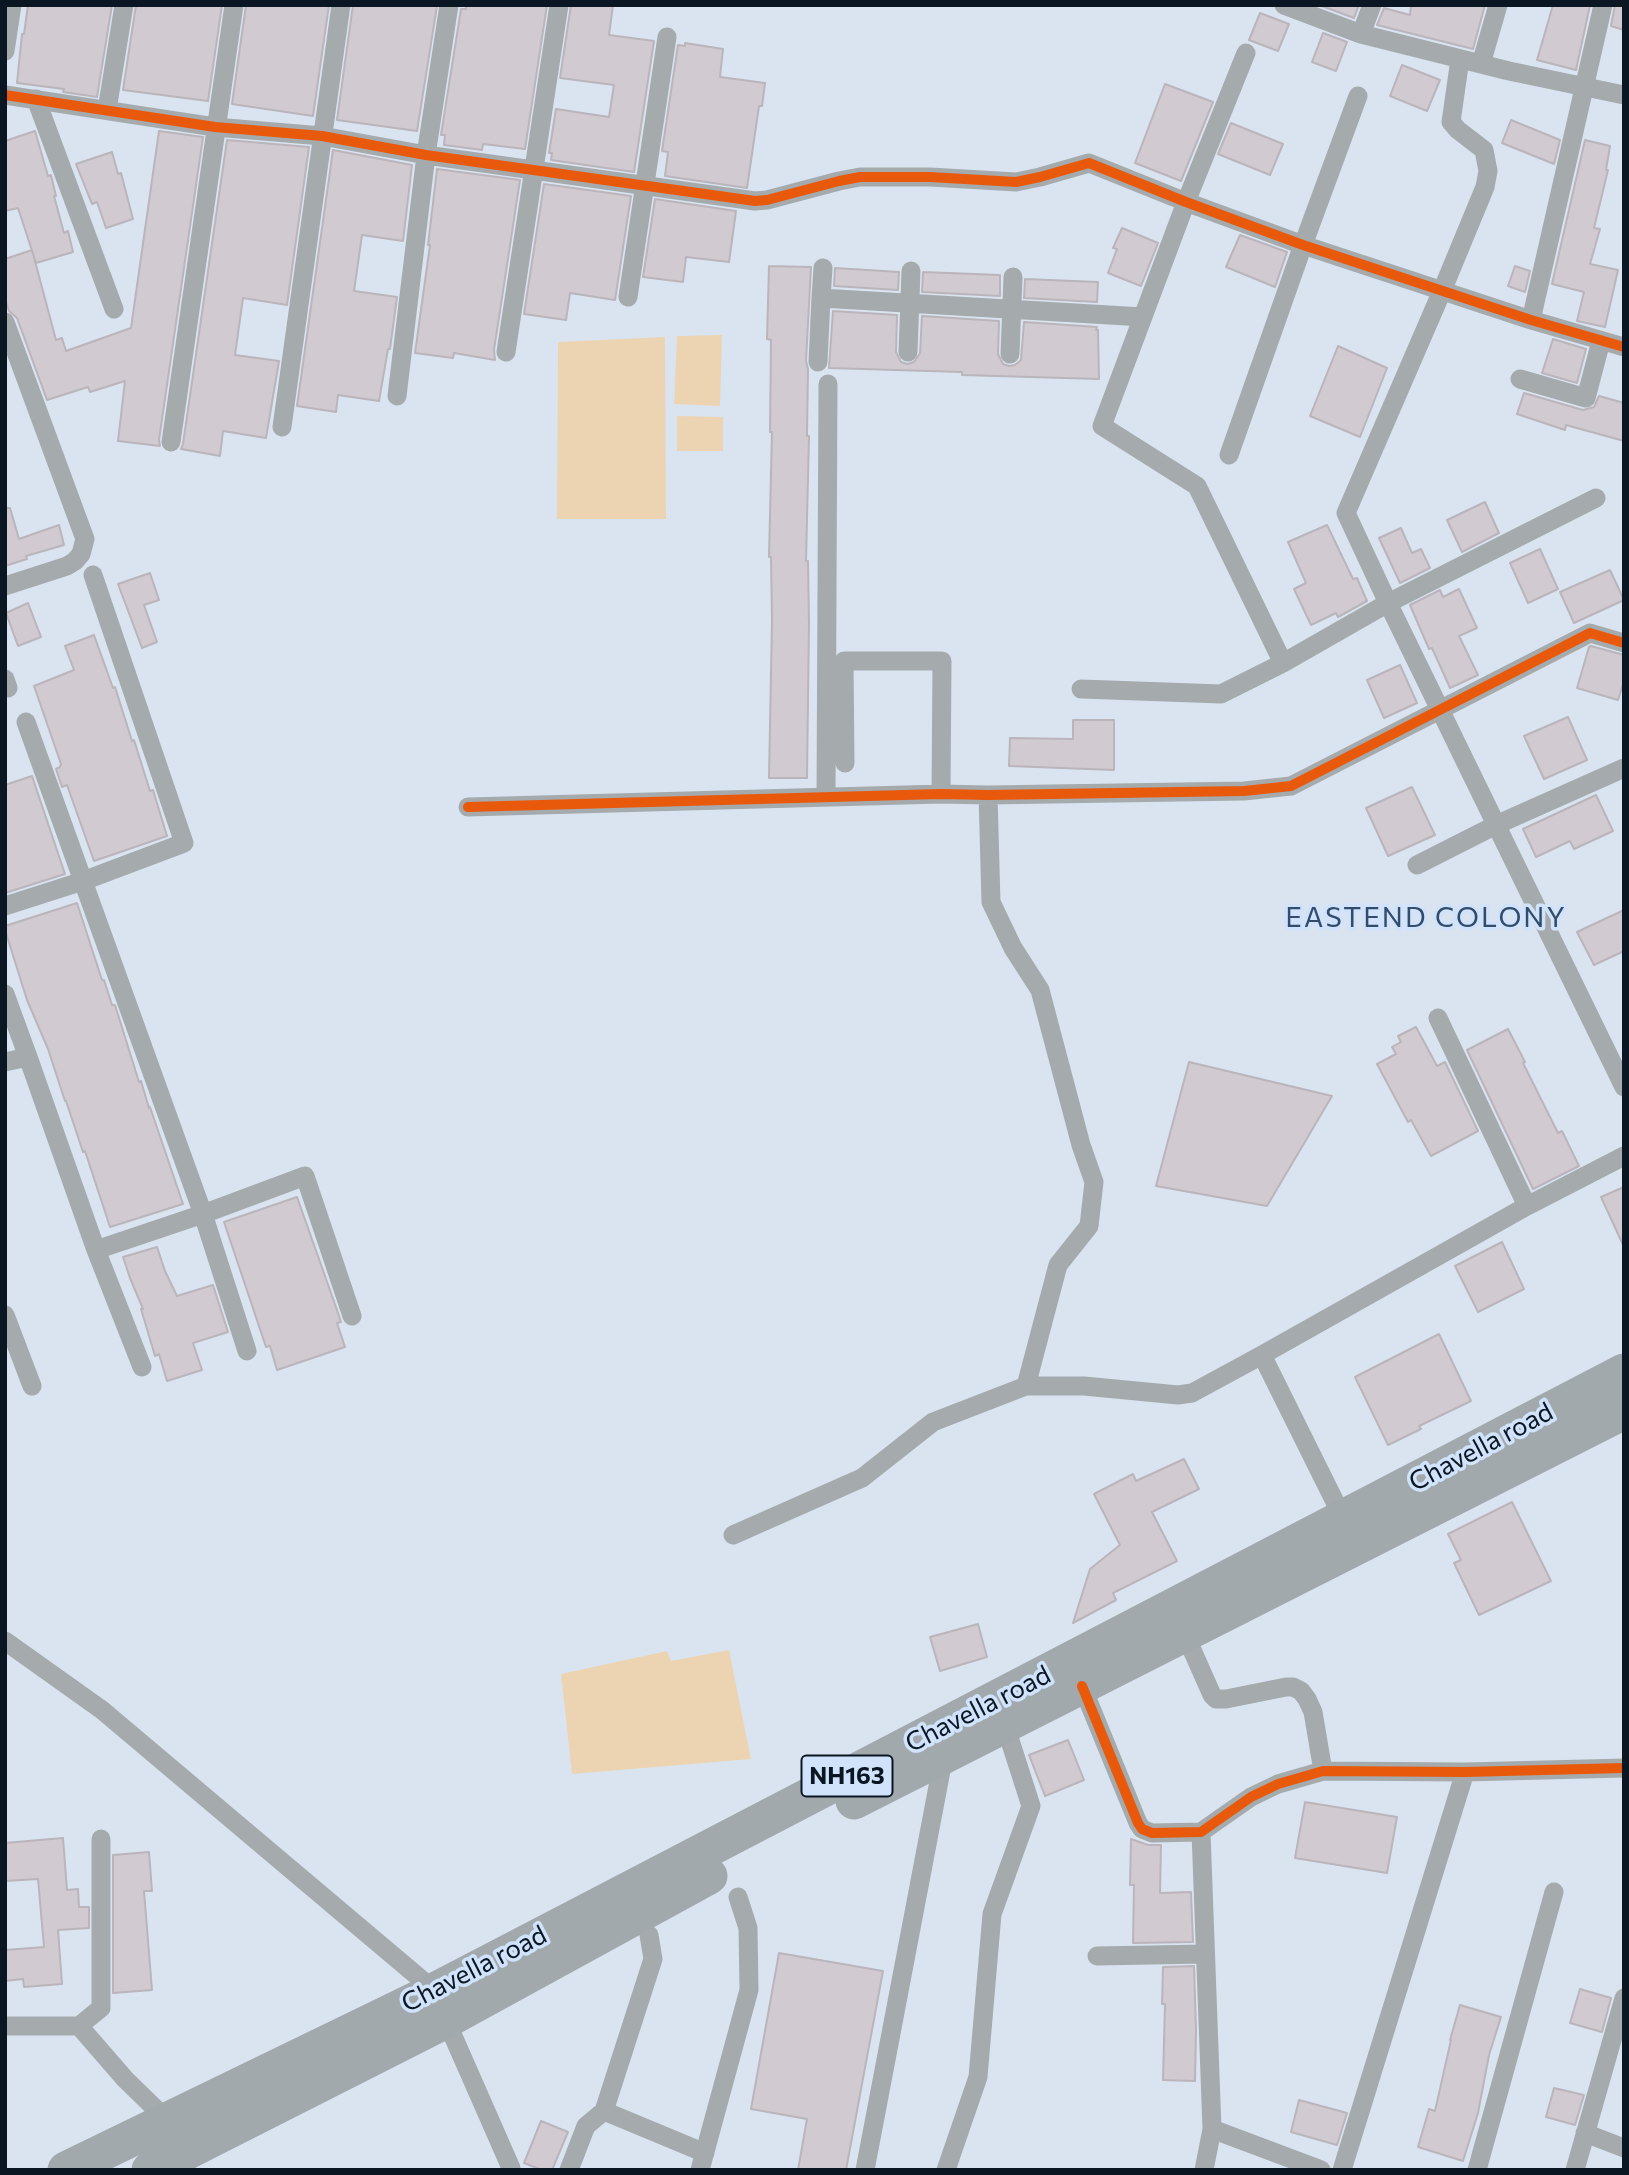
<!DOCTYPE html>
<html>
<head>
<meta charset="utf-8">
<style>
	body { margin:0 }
	#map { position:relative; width:1629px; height:2175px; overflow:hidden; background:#dae4f1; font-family:Commissioner,sans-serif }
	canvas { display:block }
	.frame { position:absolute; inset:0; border:7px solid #0b1623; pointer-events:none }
</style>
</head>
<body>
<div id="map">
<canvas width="1629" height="2175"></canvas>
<div class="frame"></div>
</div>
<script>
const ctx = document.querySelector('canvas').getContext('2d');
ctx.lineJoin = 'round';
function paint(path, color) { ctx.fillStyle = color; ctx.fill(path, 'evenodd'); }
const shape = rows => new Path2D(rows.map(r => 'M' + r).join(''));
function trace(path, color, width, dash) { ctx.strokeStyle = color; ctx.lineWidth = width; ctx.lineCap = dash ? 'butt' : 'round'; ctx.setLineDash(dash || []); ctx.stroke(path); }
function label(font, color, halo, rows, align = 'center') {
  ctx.font = font + ' Commissioner,sans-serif'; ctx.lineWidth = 7; ctx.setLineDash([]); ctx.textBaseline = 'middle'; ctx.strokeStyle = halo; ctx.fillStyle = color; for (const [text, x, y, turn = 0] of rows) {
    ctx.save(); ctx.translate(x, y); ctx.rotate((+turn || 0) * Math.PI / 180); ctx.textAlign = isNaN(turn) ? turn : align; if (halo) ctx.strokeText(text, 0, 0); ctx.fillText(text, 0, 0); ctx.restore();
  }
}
paint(shape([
	[722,335,720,406,674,404,677,336],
	[665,337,666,519,557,519,558,342],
	[677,416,723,417,723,451,677,451],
	[729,1650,751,1759,572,1774,561,1674,667,1651,671,1661]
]), '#ecd4b2');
const building = shape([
	[28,5,112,5,97,97,63,92,64,89,17,83,22,34,24,34,28,5],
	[136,5,222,5,208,101,123,90,136,5],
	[246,5,329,5,313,116,232,104,246,5],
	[353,5,437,6,417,131,337,120,353,5],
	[466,5,547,5,525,149,483,144,482,150,444,145,445,135,441,135,461,9,466,9,466,5],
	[571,5,613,5,609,35,654,41,634,172,551,160,552,153,549,153,556,109,609,117,614,85,560,78,571,5],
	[1319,5,1359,5,1354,18,1319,5],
	[1411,5,1485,5,1473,49,1377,25,1384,8,1410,15,1411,5],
	[1553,5,1590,5,1576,70,1537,60,1553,5],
	[1615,5,1624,5,1624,30,1611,26,1615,5],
	[1260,13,1289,24,1278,51,1249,40,1260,13],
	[1323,33,1347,42,1336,71,1312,62,1323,33],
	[685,43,723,49,720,77,765,83,762,106,759,106,747,188,665,176,668,152,662,151,678,45,685,46,685,43],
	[1402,65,1440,80,1427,111,1390,96,1402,65],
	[1165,84,1213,102,1181,181,1135,163,1165,84],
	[1511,120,1560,140,1554,164,1502,143,1511,120],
	[1231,123,1283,144,1270,175,1218,154,1231,123],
	[35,131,48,176,51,175,56,196,54,196,64,233,68,231,73,252,36,263,18,208,5,211,5,141,35,131],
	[159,131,203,137,159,440,160,446,118,441,125,381,90,392,88,387,47,400,17,318,9,311,5,299,5,259,32,250,56,340,62,338,66,351,131,328,159,131],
	[227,140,309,147,287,305,243,298,235,355,279,361,266,438,223,431,220,456,181,449,183,444,227,140],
	[1585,140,1610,146,1606,170,1608,170,1594,228,1600,229,1590,264,1618,270,1605,327,1577,321,1584,292,1552,284,1585,140],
	[333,150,412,165,403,241,362,235,354,291,397,297,390,349,388,349,379,401,338,395,336,412,297,406,333,150],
	[112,152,118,174,121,173,133,219,106,228,97,202,92,204,76,164,112,152],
	[437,169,520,180,494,350,495,360,454,353,453,358,415,353,430,245,428,245,437,169],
	[544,184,631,196,615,300,570,293,566,320,524,314,544,184],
	[655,199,736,211,729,262,686,257,683,282,643,277,655,199],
	[1122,228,1158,243,1141,286,1108,273,1117,249,1113,248,1122,228],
	[1240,235,1287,252,1275,287,1226,267,1240,235],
	[769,266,811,267,806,361,808,369,807,436,809,436,806,561,808,561,809,623,807,778,769,778,772,620,771,557,769,557,772,432,770,432,771,340,767,339,769,266],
	[1515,266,1530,271,1525,292,1508,286,1515,266],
	[835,268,899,272,898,290,834,286,835,268],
	[923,272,1000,275,1000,296,922,292,923,272],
	[1025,279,1098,282,1097,302,1024,298,1025,279],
	[833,311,897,315,896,352,901,362,907,364,914,362,920,353,922,316,999,321,998,354,1003,364,1009,366,1015,365,1021,360,1024,322,1097,327,1096,330,1098,330,1099,379,962,375,962,372,829,368,833,311],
	[1553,339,1586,349,1577,383,1542,373,1553,339],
	[1338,346,1387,368,1360,437,1310,416,1338,346],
	[1524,393,1583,410,1594,407,1599,396,1624,403,1624,441,1566,425,1565,430,1517,414,1524,393],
	[1485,502,1499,533,1462,552,1447,520,1485,502],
	[5,508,10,508,19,539,59,525,64,545,26,556,27,559,5,566,5,508],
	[1327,525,1353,579,1357,578,1367,601,1338,617,1336,613,1311,625,1294,589,1306,583,1288,542,1327,525],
	[1401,528,1412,553,1421,549,1430,568,1400,583,1379,538,1401,528],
	[1540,549,1558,589,1528,603,1510,563,1540,549],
	[1610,570,1624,600,1574,623,1560,592,1610,570],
	[150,573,159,600,144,605,157,642,142,648,118,584,150,573],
	[1459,589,1477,628,1459,636,1478,675,1450,688,1432,648,1429,649,1410,605,1440,590,1443,597,1459,589],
	[28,603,41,637,18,646,6,613,28,603],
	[94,635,113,688,115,687,132,741,134,740,150,791,153,790,167,836,94,861,67,785,62,787,56,769,60,767,61,764,34,686,74,670,65,646,94,635],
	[1591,646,1624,655,1624,681,1618,700,1577,688,1589,647,1591,646],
	[1400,665,1417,703,1384,718,1367,680,1400,665],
	[1568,717,1587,760,1544,779,1524,736,1568,717],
	[1073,720,1114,720,1114,770,1009,766,1010,738,1073,739,1073,720],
	[32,776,65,874,5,893,5,785,32,776],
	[1412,787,1435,835,1388,856,1366,808,1412,787],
	[1596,795,1613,831,1574,849,1570,841,1536,857,1523,829,1596,795],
	[77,903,102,980,104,980,112,1005,115,1005,139,1082,141,1081,149,1108,150,1107,183,1204,110,1227,85,1151,83,1152,66,1101,65,1101,48,1049,27,1000,5,930,5,926,77,903],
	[1624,910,1624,951,1594,965,1577,932,1624,910],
	[1416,1027,1437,1066,1445,1062,1478,1131,1431,1156,1411,1120,1408,1122,1377,1064,1396,1054,1392,1047,1401,1042,1398,1036,1416,1027],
	[1508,1029,1525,1062,1523,1063,1558,1133,1562,1131,1579,1166,1533,1189,1467,1050,1508,1029],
	[1189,1062,1332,1096,1267,1206,1156,1186,1189,1062],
	[1624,1187,1624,1247,1601,1197,1624,1187],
	[297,1197,337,1310,341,1322,337,1323,345,1347,277,1370,270,1346,266,1347,224,1222,297,1197],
	[1502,1242,1524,1289,1478,1312,1455,1266,1502,1242],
	[157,1247,165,1271,177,1296,213,1285,228,1332,193,1343,202,1370,167,1381,159,1354,155,1356,141,1309,143,1309,130,1278,123,1257,157,1247],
	[1439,1334,1471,1401,1419,1426,1421,1429,1388,1445,1355,1377,1439,1334],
	[1184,1459,1199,1489,1152,1512,1177,1561,1113,1593,1116,1600,1073,1623,1090,1569,1120,1545,1094,1494,1133,1474,1136,1481,1184,1459],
	[1512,1502,1551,1581,1479,1615,1454,1563,1461,1560,1448,1534,1512,1502],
	[978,1624,987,1657,940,1671,930,1637,978,1624],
	[1068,1740,1084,1780,1045,1796,1029,1755,1068,1740],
	[1305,1802,1397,1817,1387,1873,1295,1858,1305,1802],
	[63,1838,67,1890,78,1889,79,1907,89,1907,89,1928,58,1930,62,1984,24,1987,23,1979,5,1981,5,1950,44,1947,38,1879,5,1881,5,1843,63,1838],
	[1131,1839,1148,1845,1161,1845,1160,1893,1191,1892,1193,1942,1133,1943,1134,1885,1130,1885,1131,1839],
	[149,1852,152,1891,144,1891,152,1990,113,1993,113,1855,149,1852],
	[779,1953,883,1971,846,2170,798,2170,807,2119,751,2109,779,1953],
	[1194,1966,1196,2030,1195,2081,1163,2080,1165,2004,1162,2004,1163,1967,1194,1966],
	[1580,1989,1611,1998,1602,2032,1570,2023,1580,1989],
	[1460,2005,1501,2017,1489,2055,1478,2113,1463,2161,1418,2147,1429,2109,1435,2111,1451,2040,1450,2040,1460,2005],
	[1554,2088,1584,2095,1575,2125,1546,2117,1554,2088],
	[1299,2100,1347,2113,1337,2145,1291,2132,1299,2100],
	[541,2121,568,2132,552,2170,542,2170,524,2163,541,2121]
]);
paint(building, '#d1cbd1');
trace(building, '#bab4bb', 2);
trace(shape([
	[1284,5,1361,34,1509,71,1624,95],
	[1361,34,1372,5],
	[5,51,12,5],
	[1246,53,1186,202,1102,426,1197,486,1283,663],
	[1460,59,1451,122,1458,130,1484,150,1488,171,1485,187,1442,291,1346,513,1388,603,1624,1087],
	[1481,64,1498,5],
	[5,95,215,127,322,136,426,155,755,201,767,200,839,181,860,177,930,177,1016,182,1040,177,1089,163,1186,202,1303,245,1531,320,1624,347],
	[36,99,114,309],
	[107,110,124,5],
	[628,297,667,37],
	[821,298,823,268],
	[1531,320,1603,5],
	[5,322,85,539,81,554,75,561,67,566,5,586],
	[506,352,559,5],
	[908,352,911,271],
	[1010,354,1013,277],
	[818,362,821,298,1143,317],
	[1520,379,1586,398,1601,341],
	[397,396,426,155,449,5],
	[282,427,341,5],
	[171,442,234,5],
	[1229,455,1303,245,1358,96],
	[5,679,8,688],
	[1081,689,1221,694,1283,663,1388,603,1596,498],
	[26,722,83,881,184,843,93,575],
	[845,763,844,661,942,661,941,794],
	[988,795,991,902,1013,948,1040,990,1081,1145,1094,1182,1089,1226,1058,1265,1026,1386],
	[826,797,828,384],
	[468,807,941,794,988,795,1244,791,1291,786,1590,633,1624,643],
	[1417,865,1496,825,1624,768],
	[5,906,83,881,203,1214,247,1351],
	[5,994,28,1057,5,1062],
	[1438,1018,1527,1206],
	[28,1057,96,1250,203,1214,305,1176,352,1316],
	[96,1250,142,1367],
	[5,1315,32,1386],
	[1344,1520,1262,1355,1527,1206,1624,1156],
	[733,1535,862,1478,933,1422,1026,1386,1084,1386,1178,1395,1192,1393,1262,1355],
	[1185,1634,1212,1695,1216,1699,1226,1699,1286,1687,1293,1687,1301,1691,1307,1699,1313,1712,1323,1771],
	[5,1641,102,1710,435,1991],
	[1082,1686,1138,1823,1142,1829,1152,1833,1201,1832,1251,1797,1278,1784,1323,1771,1465,1772,1624,1768],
	[1201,1832,1212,2129,1204,2170],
	[1097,1956,1205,1954],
	[446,2020,511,2168],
	[5,2026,79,2026,125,2079,167,2120],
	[79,2026,101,2008,101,1839],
	[604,2111,653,1959,649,1935],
	[1212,2129,1321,2170],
	[1585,2133,1624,2148],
	[569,2170,586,2126,604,2111,705,2153],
	[700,2170,749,1990,748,1928,738,1897],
	[865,2170,944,1755],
	[946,2170,978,2077,992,1914,1031,1806,1005,1725],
	[1342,2170,1465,1772],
	[1477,2170,1554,1892],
	[1575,2170,1624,1998]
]), '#a5abad', 19);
trace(shape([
	[854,1801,1624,1411],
	[66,2170,435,1991,1624,1372],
	[150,2170,446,2020,709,1876]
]), '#a2a9ad', 37);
trace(shape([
	[5,95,215,127,322,136,426,155,755,201,767,200,839,181,860,177,930,177,1016,182,1040,177,1089,163,1186,202,1303,245,1531,320,1624,347],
	[468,807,941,794,988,795,1244,791,1291,786,1590,633,1624,643],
	[1082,1686,1138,1823,1142,1829,1152,1833,1201,1832,1251,1797,1278,1784,1323,1771,1465,1772,1624,1768]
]), '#e8590c', 10);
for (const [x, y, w] of [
	[847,1776,91]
]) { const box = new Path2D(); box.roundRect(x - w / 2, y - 20.5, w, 41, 5); ctx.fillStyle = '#d1e3fa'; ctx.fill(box); trace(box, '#0b1623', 2); }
label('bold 24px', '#0b1623', null, [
	["NH163",847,1776]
]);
label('26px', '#0b1623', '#d1e3fa', [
	["Chavella road",1481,1447,-28],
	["Chavella road",978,1709,-27],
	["Chavella road",474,1969,-27]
]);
ctx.letterSpacing = '2px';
label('28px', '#334c6c', '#d1e3fa', [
	["EASTEND COLONY",1426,918]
]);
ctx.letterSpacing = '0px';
</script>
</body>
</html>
